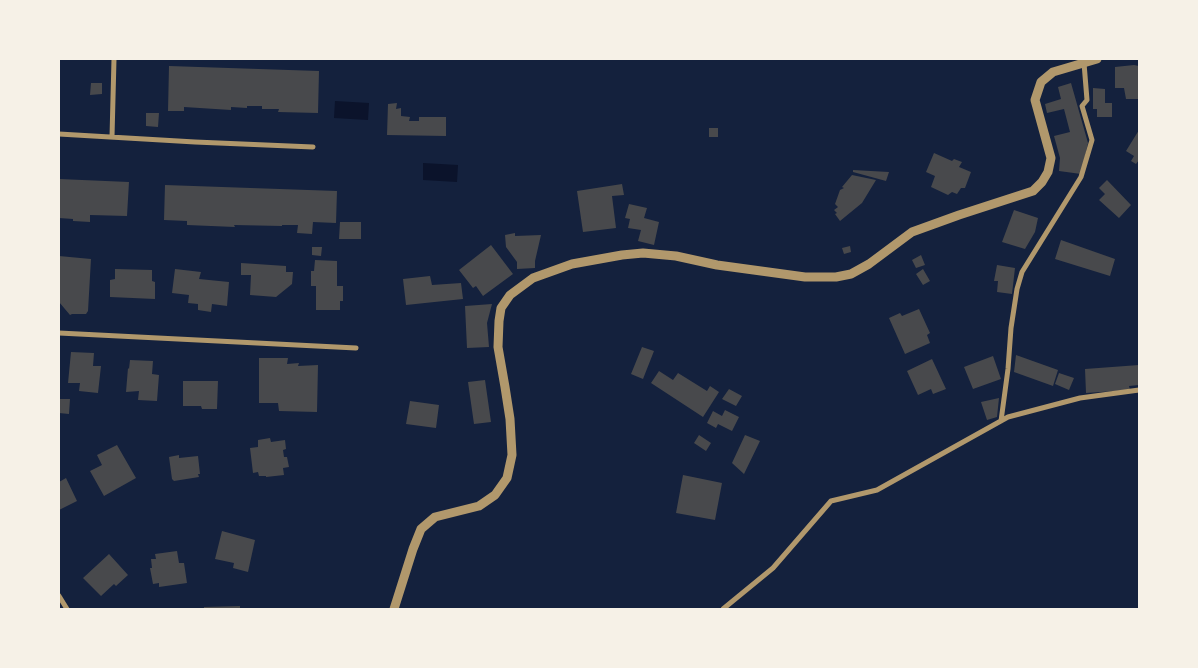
<!DOCTYPE html>
<html>
<head>
<meta charset="utf-8">
<style>
	body { margin:0 }
	#map { position:relative; width:1198px; height:668px; overflow:hidden; background:#14213d; font-family:Rubik,sans-serif }
	canvas { display:block }
	.frame { position:absolute; inset:0; border:60px solid #f6f1e7; pointer-events:none }
</style>
</head>
<body>
<div id="map">
<canvas width="1198" height="668"></canvas>
<div class="frame"></div>
</div>
<script>
const ctx = document.querySelector('canvas').getContext('2d');
ctx.lineJoin = 'round';
function paint(path, color) { ctx.fillStyle = color; ctx.fill(path, 'evenodd'); }
const shape = rows => new Path2D(rows.map(r => 'M' + r).join(''));
function trace(path, color, width, dash) { ctx.strokeStyle = color; ctx.lineWidth = width; ctx.lineCap = dash ? 'butt' : 'round'; ctx.setLineDash(dash || []); ctx.stroke(path); }
paint(shape([
	[335,101,369,103,368,120,334,118],
	[423,163,458,165,457,182,423,180]
]), '#0b132b');
paint(shape([
	[1134,65,1139,66,1139,99,1126,99,1124,88,1115,88,1115,67],
	[169,66,319,71,318,113,278,112,279,109,262,109,262,106,247,106,247,108,231,107,231,110,184,107,184,111,168,111],
	[91,83,102,83,102,94,90,95],
	[1071,83,1088,143,1081,174,1059,171,1060,158,1054,136,1070,132,1064,109,1047,113,1045,104,1061,99,1058,87],
	[1093,88,1105,89,1105,103,1112,103,1112,117,1097,117,1097,109,1093,109],
	[397,103,396,109,401,108,401,116,410,117,409,121,419,121,419,117,446,117,446,136,387,135,388,104],
	[146,113,159,113,158,127,146,126],
	[709,128,718,128,718,137,709,137],
	[1139,130,1139,160,1136,164,1131,161,1134,156,1126,151],
	[934,153,952,161,954,159,962,162,959,167,971,172,965,188,961,188,957,194,952,192,948,195,931,187,935,176,926,172],
	[853,170,889,172,886,181,853,172],
	[852,175,876,180,862,203,840,221,835,214,837,213,834,210,838,207,835,204,840,190,844,188,842,187],
	[59,179,129,182,127,216,90,215,90,222,73,221,73,219,59,218],
	[1107,180,1131,205,1119,218,1099,200,1105,194,1099,188],
	[622,184,624,195,612,196,616,228,583,232,577,191],
	[165,185,337,191,336,223,313,222,312,234,297,233,298,225,282,225,282,226,234,225,235,227,187,225,187,221,164,220],
	[629,204,647,208,644,218,659,222,654,245,638,241,641,230,628,228,630,219,625,218],
	[1014,210,1038,218,1035,232,1025,249,1002,242],
	[340,222,361,222,361,239,339,239],
	[515,233,515,236,541,235,535,261,535,268,517,269,517,262,506,247,505,235],
	[1061,240,1115,259,1110,276,1055,259],
	[491,245,513,274,483,296,476,286,473,288,459,270],
	[850,246,851,252,844,254,842,248],
	[312,247,322,247,321,256,312,255],
	[921,255,925,265,916,268,912,260],
	[59,256,91,259,88,311,86,314,72,314,70,315,59,302],
	[315,260,337,261,337,286,343,286,343,301,340,301,340,310,316,310,316,286,311,286,311,271,314,271],
	[241,263,286,266,286,272,293,272,292,284,276,297,250,295,251,275,241,275],
	[997,265,1015,268,1012,294,997,292,998,281,994,281],
	[115,269,152,270,152,281,155,282,155,299,110,297,110,280,115,279],
	[175,269,201,272,199,279,229,282,227,306,212,304,211,312,198,310,198,304,188,303,189,295,172,293],
	[923,269,930,281,923,285,916,274],
	[430,276,432,285,461,283,463,299,406,305,403,279],
	[492,304,487,323,489,347,467,348,465,306],
	[919,309,930,333,927,335,930,343,905,354,889,318,900,313,902,316],
	[642,347,654,351,643,379,631,374],
	[71,352,94,353,93,366,101,366,98,393,79,391,80,383,68,383],
	[1016,355,1058,370,1053,386,1014,372],
	[993,356,1001,379,973,389,964,367],
	[259,358,288,358,287,364,299,363,298,366,318,365,317,412,279,411,278,403,259,403],
	[932,359,946,389,933,394,931,389,918,395,907,371],
	[130,360,153,361,152,374,159,375,157,401,138,400,139,391,126,392,128,368,129,369],
	[1139,365,1139,385,1129,386,1130,390,1086,393,1085,369],
	[659,371,673,380,678,373,707,391,710,386,719,392,703,417,651,383],
	[1059,373,1074,378,1069,390,1055,384],
	[485,380,491,422,474,424,468,382],
	[183,381,218,381,217,409,202,409,201,406,183,406],
	[729,389,742,396,736,406,722,399],
	[999,398,997,417,987,420,981,402],
	[59,399,70,399,69,414,59,413],
	[410,401,439,405,436,428,406,424],
	[725,410,739,417,732,431,718,424,716,428,707,423,713,411,722,416],
	[699,435,711,443,706,451,694,443],
	[745,435,760,441,744,474,732,463],
	[270,438,271,442,285,440,286,449,283,450,284,457,287,457,289,467,283,468,284,475,266,477,266,476,259,476,258,472,253,473,250,448,258,447,258,440],
	[117,445,136,478,104,496,90,471,102,465,97,455],
	[179,455,179,458,198,456,200,474,198,474,199,477,174,481,172,479,169,457],
	[683,475,722,483,715,520,676,513],
	[66,478,77,501,59,510,59,482],
	[222,531,255,540,248,572,233,568,234,563,215,559],
	[177,551,179,563,184,563,187,583,159,587,159,583,153,584,150,568,152,568,151,559,156,559,155,554],
	[109,554,128,575,116,586,114,584,101,596,83,578],
	[240,606,240,609,204,609,204,607]
]), '#48494c');
trace(shape([
	[59,134,195,142,313,147],
	[112,137,114,59],
	[59,333,356,348],
	[1001,421,1008,369,1011,328,1017,289,1022,272,1081,177,1092,140,1082,106,1087,100,1084,63],
	[59,596,67,609],
	[723,609,773,568,831,501,877,490,1008,417,1080,398,1139,390]
]), '#b1986c', 5);
trace(shape([
	[394,609,413,549,421,529,435,517,479,506,495,495,507,478,512,455,510,419,505,387,498,347,499,321,501,308,510,295,533,278,572,264,622,255,643,253,676,256,717,265,805,277,836,277,851,274,869,264,912,232,959,215,1033,191,1042,182,1048,172,1051,158,1035,100,1041,82,1053,72,1097,59]
]), '#b1986c', 9);
</script>
</body>
</html>
